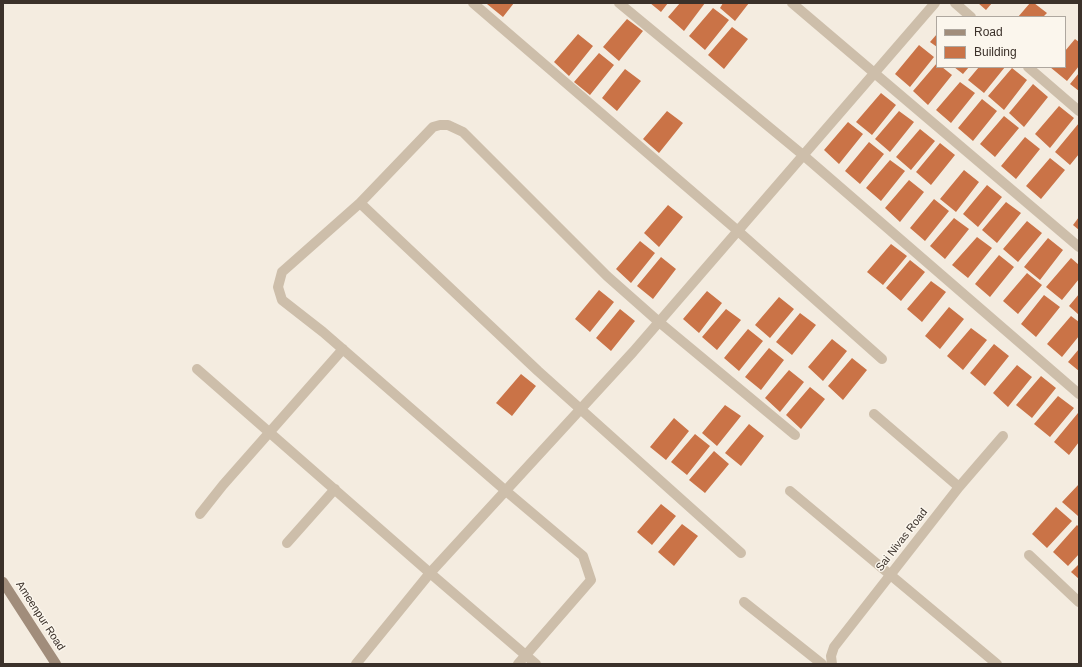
<!DOCTYPE html>
<html>
<head>
<meta charset="utf-8">
<style>
	body { margin:0 }
	#map { position:relative; width:1082px; height:667px; overflow:hidden; background:#f4ece0; font-family:Arial,sans-serif }
	canvas { display:block }
	.frame { position:absolute; inset:0; border:4px solid #3b312a; pointer-events:none }
	.legend { position:absolute; left:936px; top:16px; width:130px; height:52px; box-sizing:border-box; background:#fbf6ed; border:1px solid #aea79f; margin:0; padding:5px 7px; list-style:none; font-size:12px; color:#3b312a }
	.legend li { display:flex; align-items:center; gap:8px; height:20px }
	.legend b { width:20px; border:1px solid #aea79f }
</style>
</head>
<body>
<div id="map">
<canvas width="1082" height="667"></canvas>
<div class="frame"></div>
<ul class="legend">
<li><b style="height:5px;background:#a18d7b"></b>Road</li>
<li><b style="height:11px;background:#ca7347"></b>Building</li>
</ul>
</div>
<script>
const ctx = document.querySelector('canvas').getContext('2d');
ctx.lineJoin = 'round';
function paint(path, color) { ctx.fillStyle = color; ctx.fill(path, 'evenodd'); }
const shape = rows => new Path2D(rows.map(r => 'M' + r).join(''));
function trace(path, color, width, dash) { ctx.strokeStyle = color; ctx.lineWidth = width; ctx.lineCap = dash ? 'butt' : 'round'; ctx.setLineDash(dash || []); ctx.stroke(path); }
function label(font, color, halo, rows, align = 'center') {
  ctx.font = font + ' Arial,sans-serif'; ctx.lineWidth = 3; ctx.setLineDash([]); ctx.textBaseline = 'middle'; ctx.strokeStyle = halo; ctx.fillStyle = color; for (const [text, x, y, turn = 0] of rows) {
    ctx.save(); ctx.translate(x, y); ctx.rotate((+turn || 0) * Math.PI / 180); ctx.textAlign = isNaN(turn) ? turn : align; if (halo) ctx.strokeText(text, 0, 0); ctx.fillText(text, 0, 0); ctx.restore();
  }
}
paint(shape([
	[488,3,514,3,503,17,487,4],
	[650,3,668,3,661,12],
	[680,3,705,3,684,31,668,17],
	[723,3,749,3,735,21,720,8],
	[978,3,992,3,986,10],
	[1030,3,1034,3,1047,13,1043,17,1018,17],
	[713,8,729,20,705,50,689,36],
	[627,19,643,31,619,61,603,47],
	[732,27,748,39,724,69,708,55],
	[578,34,593,46,569,76,554,62],
	[937,34,937,47,930,42],
	[1075,39,1079,42,1079,66,1067,81,1050,67,1065,67,1065,51],
	[919,45,934,57,910,87,895,74],
	[599,53,614,65,590,95,574,82],
	[937,63,937,67,942,67,952,75,928,105,913,91],
	[954,67,969,67,963,74],
	[979,67,1005,67,984,93,968,80],
	[1012,68,1027,80,1004,110,988,96],
	[625,69,641,81,617,111,602,98],
	[1079,73,1079,91,1070,84],
	[960,82,975,93,951,123,936,110],
	[1033,84,1048,97,1024,127,1009,113],
	[881,93,896,105,872,135,856,122],
	[982,99,997,111,973,141,958,128],
	[1059,106,1074,118,1050,148,1035,134],
	[667,111,683,123,659,153,643,139],
	[899,111,914,122,890,152,875,139],
	[1004,116,1019,128,995,157,980,144],
	[848,122,863,134,839,164,824,150],
	[1079,123,1079,154,1070,165,1055,152],
	[920,129,935,141,911,170,896,157],
	[1025,137,1040,149,1016,179,1001,166],
	[869,142,884,154,860,184,845,171],
	[940,143,955,155,931,185,916,172],
	[1050,158,1065,170,1041,199,1026,186],
	[890,160,905,171,881,201,866,188],
	[964,170,979,182,956,212,940,199],
	[909,180,924,192,900,222,885,208],
	[987,185,1002,197,978,227,963,214],
	[934,199,949,211,925,241,910,228],
	[1006,202,1021,213,997,243,982,230],
	[668,205,683,217,659,247,644,233],
	[1079,217,1079,230,1073,225],
	[954,218,969,229,945,259,930,246],
	[1027,221,1042,233,1018,262,1003,249],
	[977,237,992,248,968,278,952,265],
	[1048,238,1063,250,1040,280,1024,267],
	[640,241,655,253,631,283,616,269],
	[891,244,907,256,883,285,867,272],
	[999,255,1014,267,990,297,975,284],
	[661,257,676,269,653,299,637,286],
	[1071,258,1079,265,1079,279,1062,300,1046,287],
	[910,260,925,272,901,301,886,288],
	[1027,273,1042,285,1018,314,1003,301],
	[931,281,946,292,922,322,907,309],
	[599,290,614,302,590,332,575,319],
	[707,291,722,303,699,333,683,319],
	[1079,294,1079,315,1069,306],
	[1044,295,1060,307,1036,337,1021,324],
	[779,297,794,309,770,338,755,325],
	[949,307,964,319,940,349,925,336],
	[620,309,635,321,611,351,596,338],
	[726,309,741,320,717,350,702,337],
	[800,313,816,325,792,355,776,342],
	[1071,316,1079,322,1079,336,1062,357,1047,344],
	[971,328,987,340,963,370,947,356],
	[748,329,763,341,739,371,724,358],
	[832,339,847,351,823,381,808,367],
	[994,344,1009,356,985,386,970,373],
	[769,348,784,360,761,390,745,377],
	[1079,349,1079,371,1068,362],
	[852,358,867,370,843,400,828,386],
	[1017,365,1032,377,1008,407,993,393],
	[789,370,804,382,780,412,765,398],
	[521,374,536,386,512,416,496,403],
	[1041,376,1056,388,1032,418,1016,405],
	[810,387,825,399,801,429,786,415],
	[1058,396,1074,408,1050,437,1034,424],
	[725,405,741,416,717,446,702,433],
	[1078,413,1079,414,1079,442,1069,455,1054,442],
	[674,418,689,431,666,460,650,447],
	[749,424,764,436,741,466,725,453],
	[695,434,710,446,687,475,671,462],
	[714,451,729,464,705,493,689,480],
	[1079,484,1079,515,1078,516,1062,502],
	[661,504,676,516,652,545,637,532],
	[1056,507,1072,521,1047,548,1032,534],
	[682,524,698,536,674,566,658,552],
	[1077,525,1079,527,1079,554,1068,566,1053,552],
	[1079,564,1079,579,1071,572]
]), '#ca7347');
trace(shape([
	[473,3,738,231,882,359],
	[619,3,803,155,1079,394],
	[792,3,1079,247],
	[955,3,971,17],
	[1028,67,1079,111],
	[360,203,538,371,741,553],
	[197,369,430,573,536,664],
	[874,414,959,487],
	[790,491,997,664],
	[200,514,223,485,343,349],
	[287,543,335,489],
	[1029,555,1079,602],
	[744,602,822,664],
	[356,664,430,573,633,352,935,3],
	[518,664,591,580,583,556,506,491,323,332,282,300,278,287,282,272,360,203,433,127,440,125,448,125,463,132,607,276,659,322,795,435],
	[832,664,831,656,834,647,959,487,1003,436]
]), '#cdbeaa', 10);
trace(shape([
	[3,582,56,664]
]), '#a18d7b', 10);
label('11px', '#3b312a', '#fbf6ed', [
	["Sai Nivas Road",902,540,-52],
	["Ameenpur Road",40,616,57]
]);
</script>
</body>
</html>
